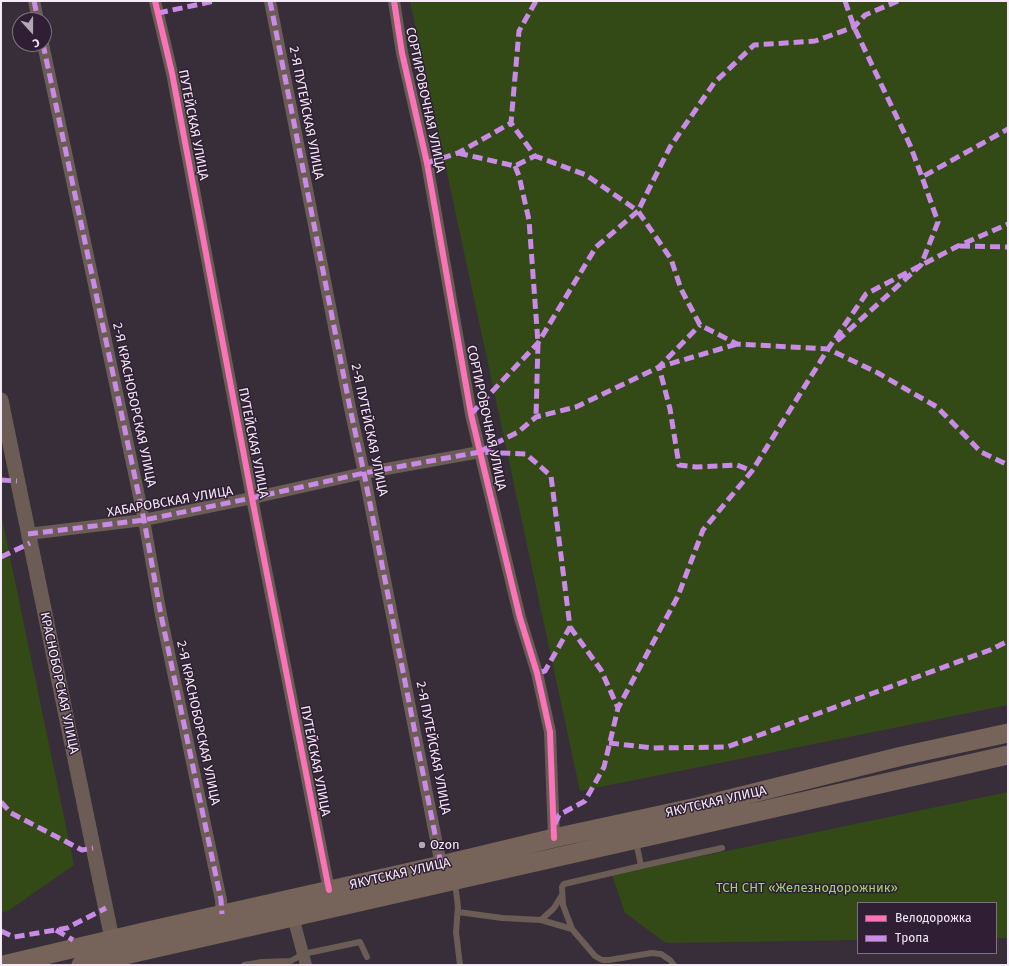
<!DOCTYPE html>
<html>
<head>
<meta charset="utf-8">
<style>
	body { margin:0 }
	#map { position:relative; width:1009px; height:966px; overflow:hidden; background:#372e39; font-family:"Fira Sans",sans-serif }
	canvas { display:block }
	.frame { position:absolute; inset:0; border:2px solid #f5eaf8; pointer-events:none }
	.legend { position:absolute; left:857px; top:902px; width:140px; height:52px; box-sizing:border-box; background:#301f34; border:1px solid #7f7082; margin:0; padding:5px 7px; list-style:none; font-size:12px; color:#f5eaf8 }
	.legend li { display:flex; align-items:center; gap:8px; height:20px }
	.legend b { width:20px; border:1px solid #7f7082 }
	.north { position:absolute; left:12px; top:12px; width:40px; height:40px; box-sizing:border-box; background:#301f34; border:1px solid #7f7082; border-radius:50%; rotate:159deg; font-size:11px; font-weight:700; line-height:16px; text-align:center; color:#f5eaf8 }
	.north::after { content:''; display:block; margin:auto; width:14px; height:18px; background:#b2a8b5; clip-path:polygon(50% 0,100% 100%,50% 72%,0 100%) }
</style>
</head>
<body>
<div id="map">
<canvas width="1009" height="966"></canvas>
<div class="frame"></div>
<ul class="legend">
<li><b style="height:5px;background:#fb73b8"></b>Велодорожка</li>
<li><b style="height:5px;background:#ca8be6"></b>Тропа</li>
</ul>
<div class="north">С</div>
</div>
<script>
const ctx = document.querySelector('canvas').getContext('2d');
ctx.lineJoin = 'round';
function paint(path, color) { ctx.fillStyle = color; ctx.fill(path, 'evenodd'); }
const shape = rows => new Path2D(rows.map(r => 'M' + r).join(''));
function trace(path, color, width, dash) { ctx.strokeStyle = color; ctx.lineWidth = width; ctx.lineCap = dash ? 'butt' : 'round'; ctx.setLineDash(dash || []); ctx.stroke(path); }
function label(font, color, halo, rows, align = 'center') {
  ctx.font = font + ' "Fira Sans",sans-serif'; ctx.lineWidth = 3; ctx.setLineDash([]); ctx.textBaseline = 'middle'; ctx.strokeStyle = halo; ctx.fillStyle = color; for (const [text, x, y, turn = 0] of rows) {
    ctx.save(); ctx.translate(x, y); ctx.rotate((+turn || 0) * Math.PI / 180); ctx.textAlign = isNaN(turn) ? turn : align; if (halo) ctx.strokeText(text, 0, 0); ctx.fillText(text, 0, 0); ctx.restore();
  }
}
paint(shape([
	[410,1,1008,1,1008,705,580,791],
	[1,514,74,865,8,911,1,913],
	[1008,792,1008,938,996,938,996,903,858,903,858,940,666,943,625,913,612,875]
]), '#334a17');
trace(shape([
	[636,841,641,866,564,884,562,887,563,905,572,929,595,956,602,960,609,960,652,953,661,954,670,960,674,965],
	[641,866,722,848],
	[455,882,458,907,456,932,460,965],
	[458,912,502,918,541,920,572,929],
	[541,920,554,908,562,895],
	[244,965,262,962,291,961,303,954,360,942,367,957]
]), '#6b5d55', 6);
trace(shape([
	[34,1,38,20],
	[155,1,172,73,252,498,329,890],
	[270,1,350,408,364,473,441,865],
	[394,1,402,53,427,163,471,414,480,452,520,618,537,673,550,732,554,838],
	[43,44,144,520,161,615,221,900,222,914],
	[28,534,144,520,252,498,364,473,480,452],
	[293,917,306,965]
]), '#6b5d55', 12);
trace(shape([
	[1,400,112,939]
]), '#6b5d55', 15);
trace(shape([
	[3,965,148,931,441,865,554,838,697,807,902,756,1008,733],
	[81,965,1008,755]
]), '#76645a', 19);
trace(shape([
	[34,1,38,20],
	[270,1,350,408,364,473,441,865],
	[845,1,854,27,910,145,922,177,1008,129],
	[898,1,865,15,854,27,815,41,754,45,714,83,670,147,638,211,671,259,681,289,700,325,737,344,828,349,878,373,937,407,981,452,1008,465],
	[158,13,215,1],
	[43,44,144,520,161,615,221,900,222,914],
	[458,153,515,166,535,156],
	[427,163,458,153,511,123,519,31,536,1],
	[515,166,519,176,529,220,538,343,536,417],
	[960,246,1008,247],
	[837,341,921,265,938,222,922,177],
	[737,344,659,367,670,409,679,465,696,467,737,465,752,471],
	[471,414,538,343,596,247,638,211,586,175,535,156,511,123],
	[481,451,518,432,536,417,576,407,659,367,700,325],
	[1,480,17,481],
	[28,534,144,520,252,498,364,473,480,452,526,454,551,476,570,627,545,671,537,673],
	[1,557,30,543],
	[570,627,601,670,618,708],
	[609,743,653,748,727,747,990,650,1008,641],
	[1,802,11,813,82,850,93,848],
	[555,824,559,815,585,801,604,767,618,708,678,596,703,530,752,471,828,349,866,294,958,246,1008,224],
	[56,930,73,940],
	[1,931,14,937,67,928,106,908]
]), '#ca8be6', 5, [10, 5]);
trace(shape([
	[155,1,172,73,252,498,329,890],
	[394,1,402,53,427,163,471,414,480,452,520,618,537,673,550,732,554,838]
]), '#fb73b8', 6);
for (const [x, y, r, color] of [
	[422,845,4,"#b2a8b5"]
]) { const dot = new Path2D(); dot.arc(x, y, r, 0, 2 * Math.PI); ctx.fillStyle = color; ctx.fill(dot); trace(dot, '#301f34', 1.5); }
label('13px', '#f5eaf8', '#301f34', [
	["СОРТИРОВОЧНАЯ УЛИЦА",425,100,78],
	["2-Я ПУТЕЙСКАЯ УЛИЦА",306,113,79],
	["ПУТЕЙСКАЯ УЛИЦА",193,125,79],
	["2-Я КРАСНОБОРСКАЯ УЛИЦА",134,405,78],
	["СОРТИРОВОЧНАЯ УЛИЦА",486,418,78],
	["2-Я ПУТЕЙСКАЯ УЛИЦА",369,430,78],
	["ПУТЕЙСКАЯ УЛИЦА",253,443,79],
	["ХАБАРОВСКАЯ УЛИЦА",170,502,-10],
	["КРАСНОБОРСКАЯ УЛИЦА",59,683,78],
	["2-Я КРАСНОБОРСКАЯ УЛИЦА",198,723,78],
	["2-Я ПУТЕЙСКАЯ УЛИЦА",433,748,79],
	["ПУТЕЙСКАЯ УЛИЦА",315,761,79],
	["ЯКУТСКАЯ УЛИЦА",716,802,-13],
	["ЯКУТСКАЯ УЛИЦА",400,874,-13]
]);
label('13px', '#f5eaf8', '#301f34', [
	["Ozon",430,845]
], 'left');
label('13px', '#a1d273', '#301f34', [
	["ТСН СНТ «Железнодорожник»",807,888]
]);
</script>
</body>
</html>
